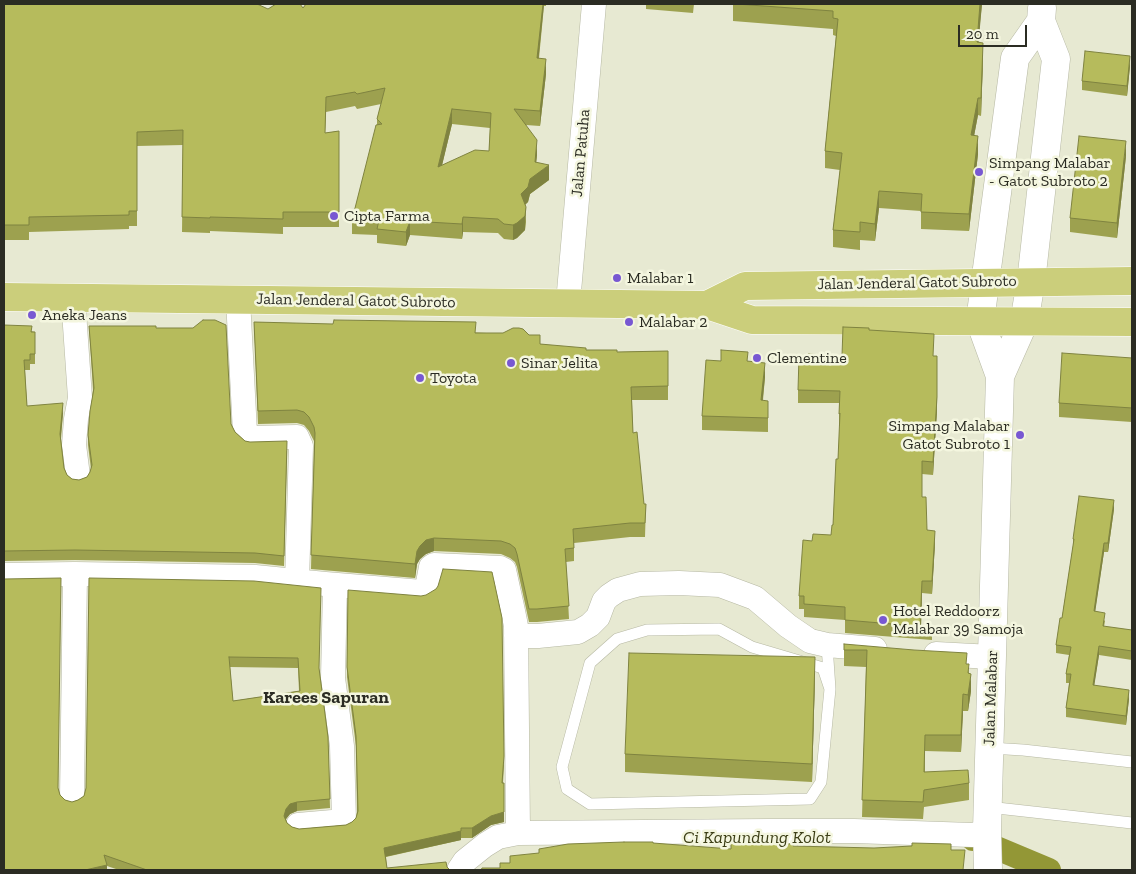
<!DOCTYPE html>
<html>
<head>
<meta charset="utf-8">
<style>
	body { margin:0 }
	#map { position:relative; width:1136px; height:874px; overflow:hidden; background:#e7e9d2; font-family:"Zilla Slab",serif }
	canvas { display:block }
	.frame { position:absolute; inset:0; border:5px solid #2b2c23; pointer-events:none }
	.scale { position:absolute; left:958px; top:25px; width:69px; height:22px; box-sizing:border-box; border:2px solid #2b2c23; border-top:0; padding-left:6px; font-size:15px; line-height:18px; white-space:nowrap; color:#2b2c23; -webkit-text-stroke:4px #f4f6df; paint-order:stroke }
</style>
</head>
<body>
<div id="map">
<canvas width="1136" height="874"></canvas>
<div class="frame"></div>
<div class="scale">20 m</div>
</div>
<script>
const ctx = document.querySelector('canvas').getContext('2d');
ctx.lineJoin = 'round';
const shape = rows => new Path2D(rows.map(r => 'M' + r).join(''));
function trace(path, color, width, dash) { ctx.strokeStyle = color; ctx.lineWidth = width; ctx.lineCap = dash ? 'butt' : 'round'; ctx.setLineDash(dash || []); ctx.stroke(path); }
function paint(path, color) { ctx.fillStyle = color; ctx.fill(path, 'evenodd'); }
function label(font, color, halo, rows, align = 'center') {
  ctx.font = font + ' "Zilla Slab",serif'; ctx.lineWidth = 5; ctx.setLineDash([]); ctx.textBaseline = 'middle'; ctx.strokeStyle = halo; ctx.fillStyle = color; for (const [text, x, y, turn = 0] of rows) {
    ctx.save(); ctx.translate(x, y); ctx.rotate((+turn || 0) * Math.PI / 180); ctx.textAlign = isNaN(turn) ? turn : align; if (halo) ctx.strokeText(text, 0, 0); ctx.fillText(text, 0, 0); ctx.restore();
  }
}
trace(shape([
	[973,839,975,839,1049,870]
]), '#939736', 24);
const service = shape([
	[827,645,830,689,821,782,810,799,590,804,567,789,562,767,590,663,617,639,647,630,719,629,752,647,823,668,830,689],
	[990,748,1023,750,1132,762],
	[988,807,1132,823]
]);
const minor = shape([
	[73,297,80,398,76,419,74,445,78,476],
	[238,299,245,433,250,438,297,437,301,446,297,582],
	[568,303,594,4],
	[4,575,75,574,255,577,325,584,422,592,425,591,427,588,431,567,434,565,500,568,504,570,513,611,516,626,518,833,498,837,485,845,465,861,459,870],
	[516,636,538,636,578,632,590,625,598,617,604,601,609,596,618,590,640,584,679,583,720,585,755,598,788,626,810,641,827,645,875,649],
	[936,654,992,657],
	[72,798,75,574],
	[298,825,344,821,342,746,333,678,335,585],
	[518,833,768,831,854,831,972,835,987,832]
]);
const tertiary = shape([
	[1000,376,1024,322,1031,282,1056,59,1041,21,1042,8],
	[988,870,987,830,1000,376,980,321,1015,58,1041,21]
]);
const primary = shape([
	[4,297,707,305,752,320,1132,322],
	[707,305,745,286,1132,281]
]);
trace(service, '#b6b8a3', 12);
trace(minor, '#b6b8a3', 25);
trace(tertiary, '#b6b8a3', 29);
trace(primary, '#fff', 29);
trace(service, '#fff', 11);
trace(minor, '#fff', 24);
trace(tertiary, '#fff', 28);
trace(primary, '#cbce7b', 28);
paint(shape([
	[4,4,268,9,303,8,306,4,546,4,546,6,544,6,539,58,546,74,540,126,526,125,537,155,536,162,549,180,530,194,528,202,525,205,526,222,525,230,517,238,513,240,504,239,498,233,463,232,462,239,410,235,406,246,377,243,377,235,352,234,352,220,377,125,377,119,381,104,357,109,355,106,326,112,325,133,339,131,339,227,283,227,283,234,210,231,210,233,182,232,183,145,137,146,137,226,129,226,129,229,29,232,29,240,4,240],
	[452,124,490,128,489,151,442,165],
	[646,4,694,4,693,13,646,9],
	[733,4,982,4,978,42,983,60,981,116,978,115,974,136,978,154,969,231,921,229,921,211,879,208,875,241,860,240,860,250,833,247,833,230,840,170,825,168,825,151,836,36,833,35,833,29,733,21],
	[1130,66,1127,96,1082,90,1082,81],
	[1126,156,1117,238,1070,232,1070,218],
	[254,322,529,335,540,344,586,350,617,352,668,351,668,400,632,400,633,433,644,504,646,504,645,537,630,537,574,543,574,561,566,562,569,619,537,622,529,622,517,567,515,562,510,558,501,554,434,551,426,554,420,559,417,564,415,578,311,569,314,445,314,441,309,431,304,425,297,423,258,424],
	[4,325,35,332,35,364,30,364,30,370,25,370,27,406,63,413,61,439,64,468,67,475,72,479,79,480,87,477,90,472,91,469,88,445,88,435,93,390,89,326,156,328,231,424,235,432,245,441,287,451,284,566,255,563,75,560,4,561],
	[869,330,933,356,937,369,937,410,933,475,922,474,922,497,927,530,935,543,932,594,922,593,921,626,932,627,932,640,845,633,845,620,804,617,804,609,799,609,799,596,812,541,831,535,833,525,838,459,840,426,839,426,839,403,798,403,798,390,842,356],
	[1132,358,1132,422,1059,417,1059,403],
	[721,361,748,361,765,377,763,400,768,415,768,432,702,430,702,416],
	[1114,509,1108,552,1104,552,1095,611,1105,621,1104,627,1132,630,1132,660,1099,655,1094,685,1129,699,1126,725,1066,717,1066,708,1069,683,1066,683,1066,674,1069,655,1056,653,1056,645,1062,618,1073,546,1073,539],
	[254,581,319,669,328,737,330,808,297,811,290,814,286,819,287,823,292,827,299,829,346,825,352,822,356,818,357,812,356,746,347,677,348,590,504,765,503,783,504,822,491,825,472,838,461,838,461,840,386,857,387,868,447,867,450,870,119,870,107,866,107,870,4,870,58,788,60,795,65,800,72,802,78,800,84,796],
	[230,667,298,668,299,691,233,701],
	[844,644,967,664,969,673,971,691,968,711,963,711,961,752,925,751,925,772,969,783,969,800,924,807,923,819,862,817,866,667,844,666],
	[815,675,812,782,625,772,625,754]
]), '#9da14f');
paint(shape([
	[543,4,544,4,537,73,537,58],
	[980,4,982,4,977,60,977,42],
	[983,43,983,60,981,116,981,98],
	[1130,56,1130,66,1127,96,1127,86],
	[546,59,546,74,540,126,540,111],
	[978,98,978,115,971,152,971,135],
	[452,109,452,124,438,182,438,167],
	[978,136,978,154,969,231,969,214],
	[537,140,537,155,535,175,549,165,549,180,530,194,528,202,521,208,521,194,535,162],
	[1126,141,1126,156,1117,238,1117,223],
	[879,191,879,208,875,241,875,224],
	[526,207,525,230,517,238,513,240,513,225],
	[463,217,463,232,462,239,462,224],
	[410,221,410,235,406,246,406,232],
	[937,356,937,410,933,475,933,462],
	[765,363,765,377,761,415,761,400],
	[63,403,63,413,60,444,60,434],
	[1114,500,1114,509,1108,552,1108,543],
	[935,531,935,543,932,594,932,581],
	[434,538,434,551,426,554,420,559,417,564,415,578,415,564,417,551,420,546,426,540],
	[1104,543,1104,552,1094,620,1094,611],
	[922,581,922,593,921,627,920,627],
	[1099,646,1099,655,1093,694,1093,685],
	[815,657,815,675,812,782,812,764],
	[971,674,971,691,968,711,968,695],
	[1129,690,1129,699,1126,725,1126,716],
	[963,694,963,711,961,752,961,735],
	[297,802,297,811,290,814,286,819,284,826,284,816,286,809,290,804],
	[504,812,504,822,491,825,472,838,472,828,491,816],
	[461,831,461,840,384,857,384,848],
	[107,865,107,870,85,870]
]), '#7f8340');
const building = shape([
	[4,4,257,4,268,9,276,4,300,4,303,8,306,4,543,4,537,58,546,59,540,111,514,109,537,140,535,162,549,165,530,179,528,187,521,194,526,207,525,216,517,223,513,225,504,224,498,219,463,217,462,224,410,221,406,232,377,229,379,220,352,220,376,125,382,124,377,119,385,88,357,94,355,92,326,97,325,133,339,131,339,212,283,212,283,219,210,217,210,218,182,217,183,130,137,132,137,211,129,211,129,215,29,217,29,225,4,225,4,4],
	[452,109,491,113,489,151,475,150,438,167,452,109],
	[736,4,980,4,977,42,983,43,981,98,978,98,971,135,978,136,969,214,921,212,922,194,879,191,875,224,860,222,860,232,833,230,842,153,825,151,838,19,833,18,833,11,736,4],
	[1085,51,1130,56,1127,86,1082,81,1085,51],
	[1079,136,1126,141,1117,223,1070,218,1079,136],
	[203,320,215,320,226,325,231,424,235,432,245,441,250,442,287,441,284,556,255,553,75,550,4,551,4,325,32,326,31,332,35,332,35,354,30,354,30,360,24,360,27,406,63,403,60,434,64,468,67,475,72,479,79,480,87,477,90,472,92,465,88,435,90,411,94,388,89,326,156,326,156,328,193,328,203,320],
	[334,320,476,322,475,333,503,333,513,328,519,328,523,329,529,335,540,335,540,344,586,348,586,350,617,350,617,352,668,351,668,386,631,387,633,433,637,432,644,504,646,504,645,523,630,523,573,529,574,548,565,549,569,606,537,609,529,609,517,554,515,548,510,544,501,541,434,538,426,540,420,546,417,551,415,564,311,555,315,433,314,427,309,417,304,412,297,410,258,411,254,322,333,324,334,320],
	[843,327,869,328,869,330,934,334,933,356,937,356,937,397,933,462,922,461,922,497,926,497,927,530,935,531,932,581,922,581,920,626,932,627,916,626,845,620,845,607,804,604,804,596,799,596,803,540,812,541,813,534,831,535,832,525,833,525,836,459,838,459,840,413,839,414,840,391,798,390,799,357,808,357,808,354,842,356,843,327],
	[721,350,748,352,747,361,765,363,761,400,768,401,768,418,702,416,706,360,721,361,721,350],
	[1062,353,1132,358,1132,408,1059,403,1062,353],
	[1079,496,1114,500,1108,543,1104,543,1094,611,1105,613,1103,626,1132,630,1132,651,1099,646,1093,685,1129,690,1126,716,1066,708,1071,674,1066,674,1071,647,1056,645,1060,618,1062,618,1074,539,1073,539,1079,496],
	[443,569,492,572,502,618,504,756,502,783,504,783,504,812,491,816,472,828,461,828,461,831,384,848,387,868,446,862,447,867,450,870,147,870,104,855,107,865,85,870,4,870,4,579,61,578,58,788,60,795,65,800,72,802,78,800,84,796,86,788,89,578,254,581,321,588,319,668,328,737,330,799,297,802,290,804,286,809,284,816,287,823,292,827,299,829,346,825,352,822,356,818,358,811,356,736,347,667,348,590,421,596,426,595,436,589,438,586,443,569],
	[229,657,298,658,300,691,233,701,229,657],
	[844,644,914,650,967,653,966,664,969,664,968,673,971,674,968,695,963,694,961,735,925,735,924,772,968,770,969,783,924,790,923,802,862,800,867,650,844,650,844,644],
	[629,653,815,657,812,764,625,754,629,653],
	[624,842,653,842,653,843,731,849,731,843,793,844,793,846,874,848,912,846,912,843,951,844,951,850,965,850,963,870,481,870,482,868,500,868,500,863,510,863,510,856,539,853,539,849,568,844,624,842]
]);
paint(building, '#b6bb5c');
trace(building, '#7f8340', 1);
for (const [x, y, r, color] of [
	[979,172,5,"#7858d2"],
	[334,216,5,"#7858d2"],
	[617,278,5,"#7858d2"],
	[32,315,5,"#7858d2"],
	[629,322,5,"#7858d2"],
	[757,358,5,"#7858d2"],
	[511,363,5,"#7858d2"],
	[420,378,5,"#7858d2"],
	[1020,435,5,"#7858d2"],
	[883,620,5,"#7858d2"]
]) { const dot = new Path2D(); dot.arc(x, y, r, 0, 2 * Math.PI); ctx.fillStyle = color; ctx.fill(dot); trace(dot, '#f4f6df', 2); }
label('16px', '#2b2c23', '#f4f6df', [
	["Jalan Patuha",581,153,-85],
	["Jalan Jenderal Gatot Subroto",917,283,-1],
	["Jalan Jenderal Gatot Subroto",356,301,1],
	["Jalan Malabar",991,698,-88]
]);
label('16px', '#2b2c23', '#f4f6df', [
	["Simpang Malabar",989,163],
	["- Gatot Subroto 2",989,181],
	["Cipta Farma",344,216],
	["Malabar 1",627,278],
	["Aneka Jeans",42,315],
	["Malabar 2",639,322],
	["Clementine",767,358],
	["Sinar Jelita",521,363],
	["Toyota",430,378],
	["Simpang Malabar",1010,426,"right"],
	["Gatot Subroto 1",1010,444,"right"],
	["Hotel Reddoorz",893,611],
	["Malabar 39 Samoja",893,629]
], 'left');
label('bold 18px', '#2b2c23', '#f4f6df', [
	["Karees Sapuran",326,698]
]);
label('italic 18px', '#3d3f17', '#f4f6df', [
	["Ci Kapundung Kolot",757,838]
]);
</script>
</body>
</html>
